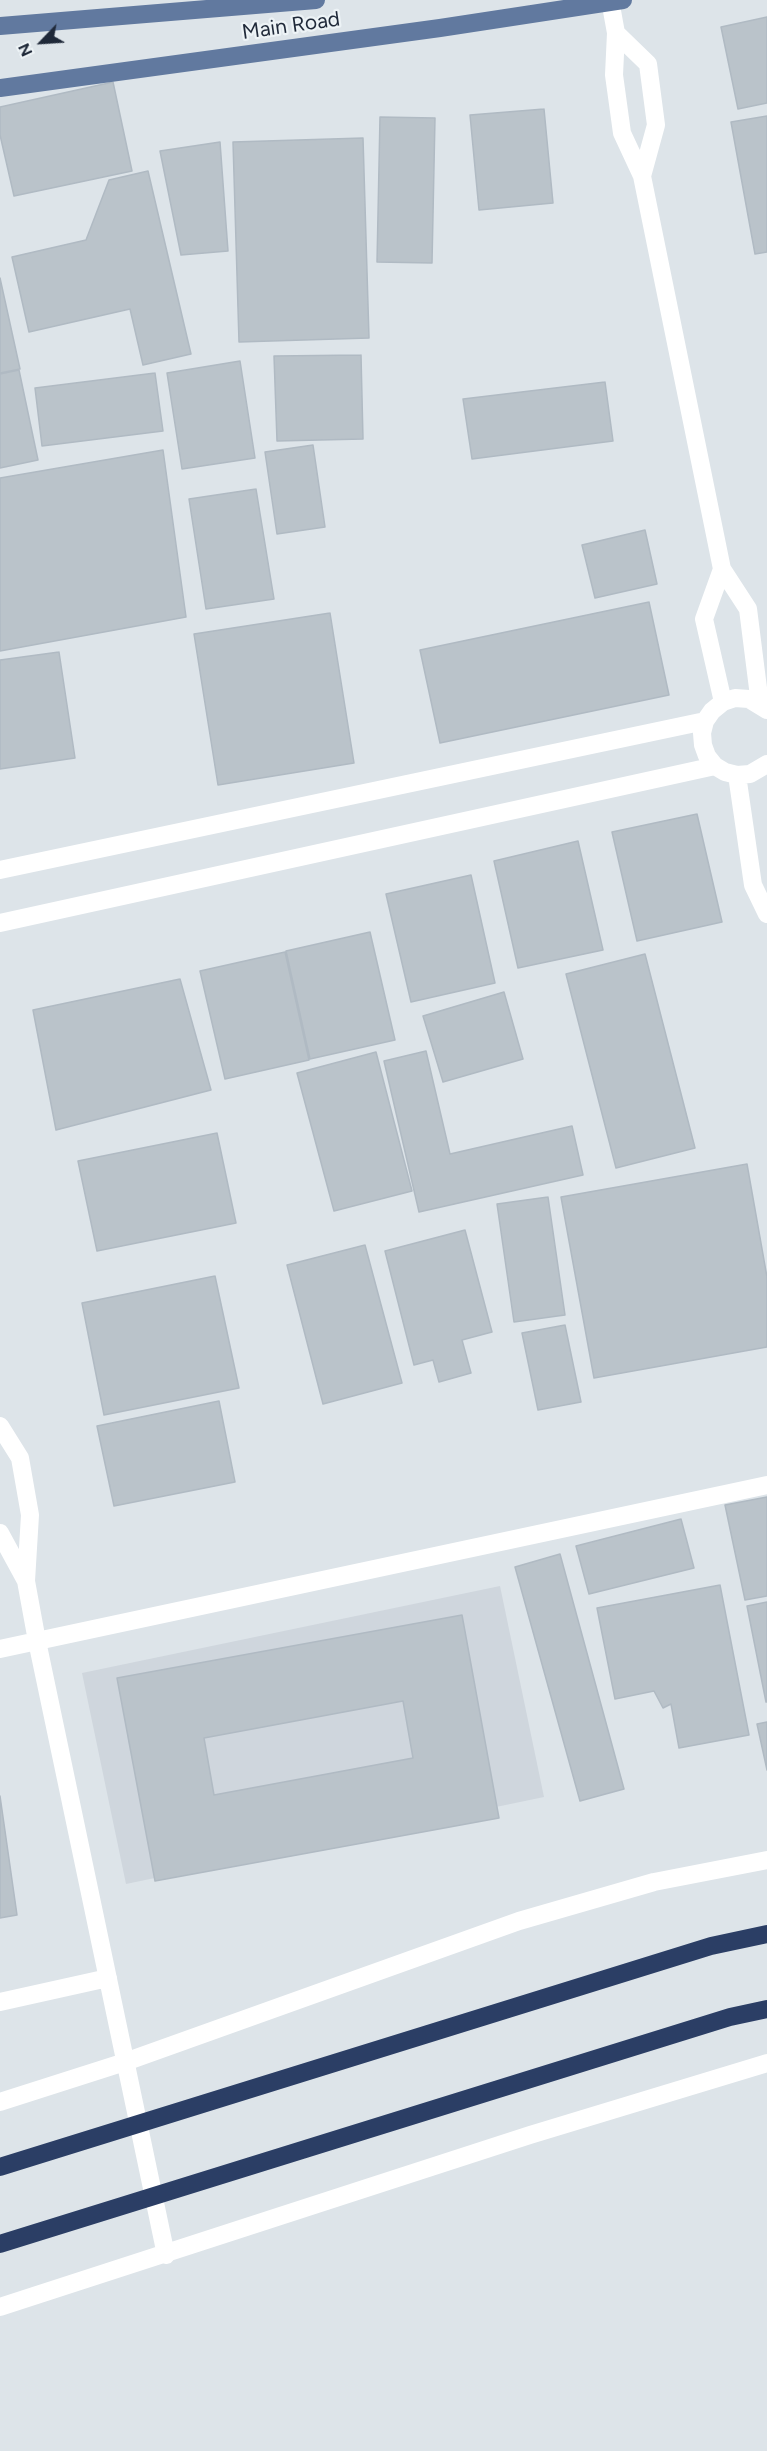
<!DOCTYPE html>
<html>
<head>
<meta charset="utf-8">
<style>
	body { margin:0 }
	#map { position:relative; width:767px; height:2451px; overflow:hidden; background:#dde4e9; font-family:Figtree,sans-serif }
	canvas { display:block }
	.north { position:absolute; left:12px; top:12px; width:60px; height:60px; -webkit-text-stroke:4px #edf3f6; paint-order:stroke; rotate:245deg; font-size:16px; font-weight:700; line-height:24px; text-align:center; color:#1f2939 }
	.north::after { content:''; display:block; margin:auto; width:21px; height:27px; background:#1f2939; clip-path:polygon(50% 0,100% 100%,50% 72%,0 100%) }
</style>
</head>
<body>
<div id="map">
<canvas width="767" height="2451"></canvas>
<div class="north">N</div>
</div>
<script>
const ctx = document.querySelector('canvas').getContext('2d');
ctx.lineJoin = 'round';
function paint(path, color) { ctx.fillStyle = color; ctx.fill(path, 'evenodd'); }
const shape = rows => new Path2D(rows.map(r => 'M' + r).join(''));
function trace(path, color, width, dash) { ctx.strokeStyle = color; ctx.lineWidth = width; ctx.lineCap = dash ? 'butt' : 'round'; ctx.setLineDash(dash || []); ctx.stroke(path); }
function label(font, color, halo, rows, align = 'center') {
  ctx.font = font + ' Figtree,sans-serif'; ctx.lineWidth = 4.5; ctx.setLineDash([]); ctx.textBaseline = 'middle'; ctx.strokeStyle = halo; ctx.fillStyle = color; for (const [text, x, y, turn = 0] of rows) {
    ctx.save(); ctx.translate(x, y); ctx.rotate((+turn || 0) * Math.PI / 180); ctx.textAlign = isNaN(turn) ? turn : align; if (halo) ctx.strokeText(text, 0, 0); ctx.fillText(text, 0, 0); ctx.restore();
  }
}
paint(shape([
	[500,1586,544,1797,126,1884,82,1673]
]), '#cfd6dd');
const building = shape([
	[767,17,767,103,738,109,721,27,767,17],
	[113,82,132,171,14,196,0,135,0,107,113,82],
	[544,109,553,203,479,210,470,115,544,109],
	[767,116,767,252,755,254,731,122,767,116],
	[380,117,435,118,432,263,377,262,380,117],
	[363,138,369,338,239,342,233,142,363,138],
	[220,142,228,251,181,255,160,151,220,142],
	[148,171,191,354,143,365,130,309,29,332,12,257,86,240,109,180,148,171],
	[0,278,20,369,0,373,0,278],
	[361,355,363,439,277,441,274,356,361,355],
	[240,361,255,458,182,469,167,373,240,361],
	[19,370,38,460,0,468,0,374,19,370],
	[155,373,163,431,42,446,35,388,155,373],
	[605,382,613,441,472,459,463,399,605,382],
	[313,445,325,527,277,534,265,452,313,445],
	[163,450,186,617,0,651,0,478,163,450],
	[256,489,274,599,206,609,189,499,256,489],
	[645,530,657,584,595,598,582,545,645,530],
	[649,602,669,695,440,743,420,650,649,602],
	[330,613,354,763,218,785,194,634,330,613],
	[59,652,75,758,0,769,0,660,59,652],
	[697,814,722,922,637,941,612,832,697,814],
	[578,841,603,950,518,968,494,861,578,841],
	[471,875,495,983,411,1002,386,894,471,875],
	[370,932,395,1040,310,1059,286,951,370,932],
	[285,952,309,1060,225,1079,200,971,285,952],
	[645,954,695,1148,616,1168,566,974,645,954],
	[180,979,211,1090,56,1130,33,1010,180,979],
	[504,992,523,1059,443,1082,423,1016,504,992],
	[426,1051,450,1154,572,1126,583,1175,419,1212,384,1061,426,1051],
	[376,1052,412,1191,334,1211,297,1073,376,1052],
	[217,1133,236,1223,97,1251,78,1161,217,1133],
	[747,1164,767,1277,767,1347,594,1378,561,1197,747,1164],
	[548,1197,565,1315,514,1322,497,1204,548,1197],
	[465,1230,492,1332,462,1340,471,1373,439,1382,433,1360,414,1365,385,1251,465,1230],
	[365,1245,402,1383,323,1404,287,1265,365,1245],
	[215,1276,239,1388,104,1415,82,1303,215,1276],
	[565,1325,581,1402,538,1410,522,1333,565,1325],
	[219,1401,235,1482,114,1506,97,1426,219,1401],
	[767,1497,767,1596,745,1600,725,1505,767,1497],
	[681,1519,694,1568,589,1594,576,1546,681,1519],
	[560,1554,624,1789,580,1801,515,1567,560,1554],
	[720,1585,749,1735,679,1748,671,1704,663,1708,654,1691,615,1699,597,1608,720,1585],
	[767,1602,767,1702,766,1702,747,1606,767,1602],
	[462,1615,499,1818,155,1881,117,1678,462,1615],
	[403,1701,413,1758,214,1795,204,1738,403,1701],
	[767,1722,767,1770,757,1724,767,1722],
	[0,1796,17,1915,0,1918,0,1796]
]);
paint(building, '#bac3ca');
trace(building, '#b0bac3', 1.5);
trace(shape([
	[610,0,616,33,614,75,622,133,642,176,722,569,748,609,760,704],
	[616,33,648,64,656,125,642,176],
	[722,569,704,619,723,702],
	[767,710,749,699,735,698,723,702,712,711,705,721,702,733,703,745,707,756,715,766,725,772,737,775,750,774,767,764],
	[737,775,753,885,767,914],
	[0,870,705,721],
	[0,923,715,766],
	[0,1426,20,1458,30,1515,26,1581,37,1641,166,2255],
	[0,1533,26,1581],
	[0,1649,767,1485],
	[0,2002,108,1978],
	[0,2102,125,2062,519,1921,654,1882,767,1860],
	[0,2307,530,2135,767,2063]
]), '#fff', 18);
trace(shape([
	[0,26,316,0],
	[0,88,440,28,623,0]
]), '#61799f', 18);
trace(shape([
	[0,2167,711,1946,767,1934],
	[0,2244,730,2017,767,2009]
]), '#2b3e65', 18);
label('21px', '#1f2939', '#edf3f6', [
	["Main Road",291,26,-8]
]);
</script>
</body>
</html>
